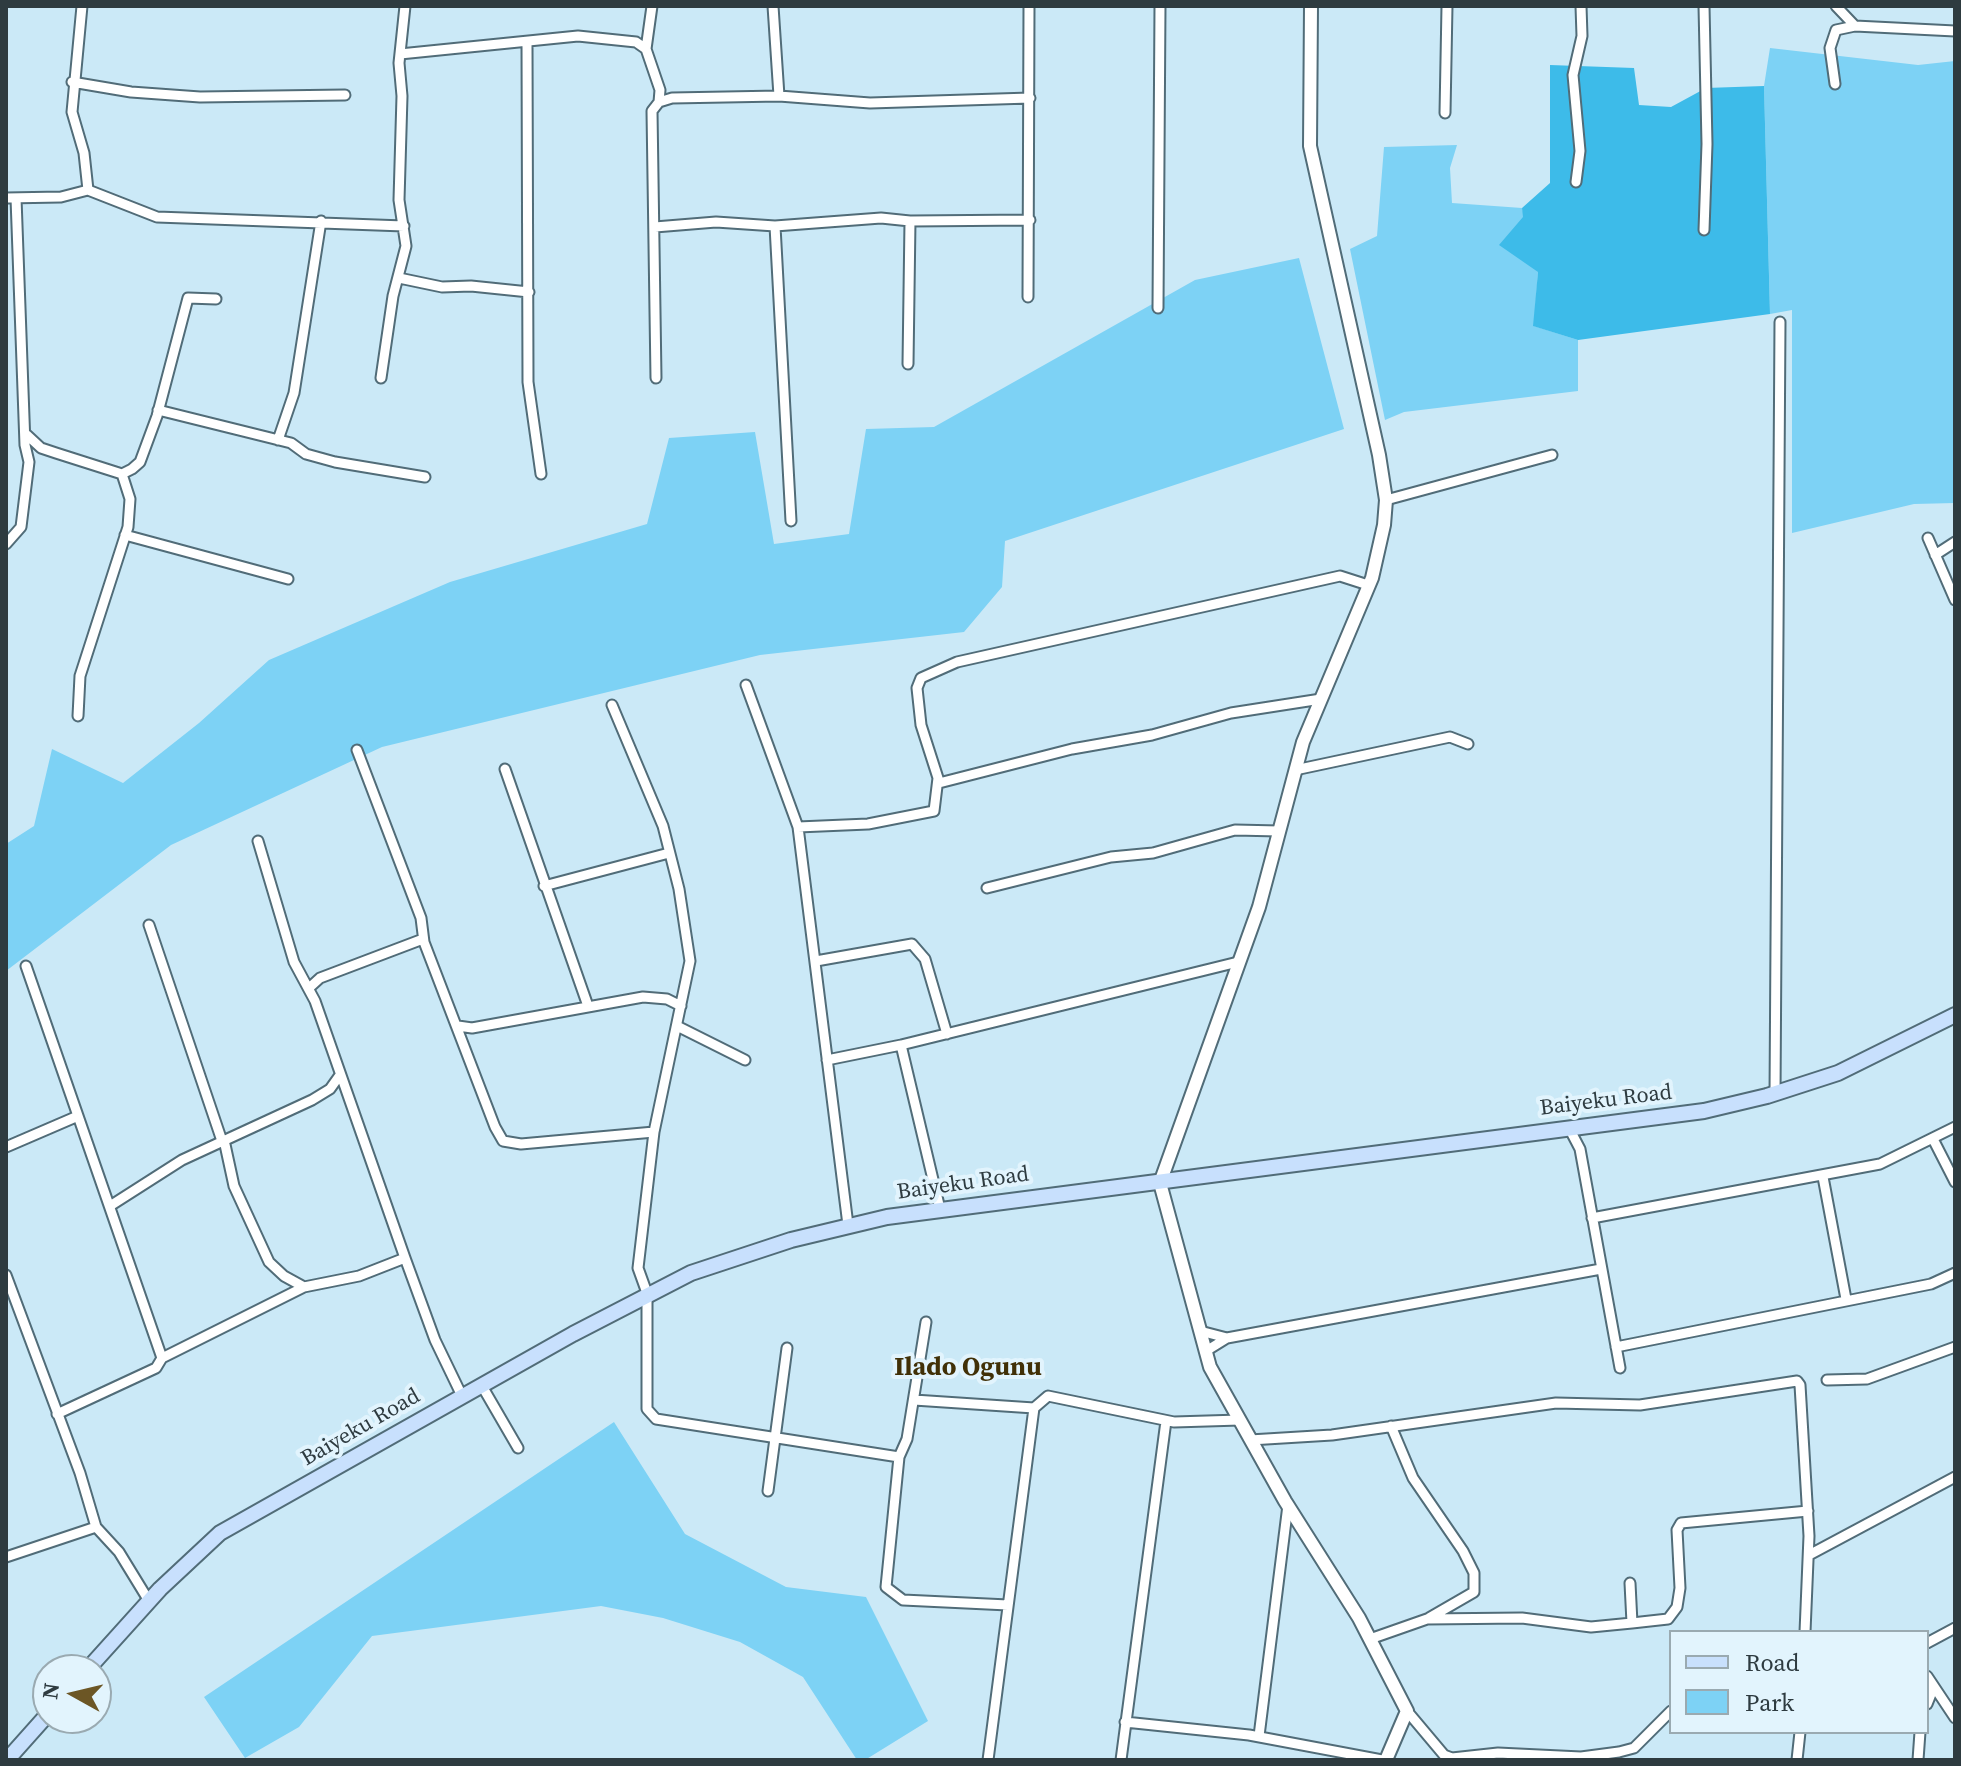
<!DOCTYPE html>
<html>
<head>
<meta charset="utf-8">
<style>
	body { margin:0 }
	#map { position:relative; width:1961px; height:1766px; overflow:hidden; background:#cbe9f7; font-family:"Source Serif 4",serif }
	canvas { display:block }
	.frame { position:absolute; inset:0; border:8px solid #2e3b40; pointer-events:none }
	.legend { position:absolute; left:1669px; top:1630px; width:260px; height:104px; box-sizing:border-box; background:#e2f4fd; border:2px solid #9aaab1; margin:0; padding:10px 14px; list-style:none; font-size:24px; color:#2e3b40 }
	.legend li { display:flex; align-items:center; gap:16px; height:40px }
	.legend b { width:40px; border:2px solid #9aaab1 }
	.north { position:absolute; left:32px; top:1654px; width:80px; height:80px; box-sizing:border-box; background:#e2f4fd; border:2px solid #9aaab1; border-radius:50%; rotate:278deg; font-size:22px; font-weight:700; line-height:32px; text-align:center; color:#2e3b40 }
	.north::after { content:''; display:block; margin:auto; width:28px; height:36px; background:#6c5625; clip-path:polygon(50% 0,100% 100%,50% 72%,0 100%) }
</style>
</head>
<body>
<div id="map">
<canvas width="1961" height="1766"></canvas>
<div class="frame"></div>
<ul class="legend">
<li><b style="height:10px;background:#c8e0fd"></b>Road</li>
<li><b style="height:22px;background:#7dd2f5"></b>Park</li>
</ul>
<div class="north">N</div>
</div>
<script>
const ctx = document.querySelector('canvas').getContext('2d');
ctx.lineJoin = 'round';
function paint(path, color) { ctx.fillStyle = color; ctx.fill(path, 'evenodd'); }
const shape = rows => new Path2D(rows.map(r => 'M' + r).join(''));
function trace(path, color, width, dash) { ctx.strokeStyle = color; ctx.lineWidth = width; ctx.lineCap = dash ? 'butt' : 'round'; ctx.setLineDash(dash || []); ctx.stroke(path); }
function label(font, color, halo, rows, align = 'center') {
  ctx.font = font + ' "Source Serif 4",serif'; ctx.lineWidth = 8; ctx.setLineDash([]); ctx.textBaseline = 'middle'; ctx.strokeStyle = halo; ctx.fillStyle = color; for (const [text, x, y, turn = 0] of rows) {
    ctx.save(); ctx.translate(x, y); ctx.rotate((+turn || 0) * Math.PI / 180); ctx.textAlign = isNaN(turn) ? turn : align; if (halo) ctx.strokeText(text, 0, 0); ctx.fillText(text, 0, 0); ctx.restore();
  }
}
paint(shape([
	[1770,48,1918,65,1955,61,1955,503,1914,504,1792,533,1792,310,1770,314,1764,86],
	[1457,145,1450,168,1452,203,1522,208,1538,272,1534,326,1578,340,1578,391,1404,412,1385,420,1350,249,1377,236,1384,147],
	[1299,258,1344,429,1005,541,1002,587,964,632,760,655,382,747,171,845,6,971,6,844,34,826,52,749,123,783,199,723,269,660,450,582,647,524,669,438,755,432,774,544,849,534,866,429,934,427,1195,280],
	[614,1422,685,1534,786,1587,866,1597,928,1721,865,1760,857,1760,803,1677,740,1642,663,1618,601,1606,372,1636,299,1727,245,1758,204,1697]
]), '#7dd2f5');
paint(shape([
	[1550,65,1634,68,1639,105,1671,107,1706,88,1764,86,1770,314,1578,340,1533,326,1538,272,1499,245,1523,217,1522,208,1550,183]
]), '#3dbbe9');
const minor = shape([
	[82,6,72,112,84,153,88,190],
	[652,6,646,49,660,90,659,102,652,111,656,378],
	[773,6,779,96],
	[1836,6,1855,26,1955,31],
	[527,43,528,382,541,474],
	[400,54,578,36,636,42,646,49],
	[72,82,131,92,200,97,345,95],
	[1835,84,1830,48,1836,30,1855,26],
	[659,102,672,98,779,96,870,103,1030,98],
	[1445,113,1447,6],
	[1576,182,1580,151,1573,75,1582,36,1581,6],
	[6,198,61,197,88,190,157,217,404,226],
	[775,226,791,521],
	[655,227,716,222,775,226,881,218,910,221,1030,220],
	[1704,230,1707,144,1704,6],
	[399,278,442,287,471,286,529,292],
	[1028,297,1029,6],
	[1158,308,1160,6],
	[908,364,910,221],
	[381,378,393,296,406,246,399,200,402,96,399,63,405,6],
	[158,410,291,443,306,454,335,462,425,477],
	[27,435,41,448,56,453,122,474,132,469,140,462,157,416,188,298,216,299],
	[278,440,294,393,321,221],
	[1386,500,1552,455],
	[125,535,288,579],
	[1928,538,1955,600],
	[6,544,21,527,29,462,25,445,16,198],
	[1935,555,1955,542],
	[746,685,798,827,848,1225],
	[612,705,663,826,679,889,690,961,654,1132,638,1268,647,1293,647,1409,656,1419,899,1457],
	[78,716,80,676,128,527,130,499,122,474],
	[357,750,421,918,424,942,495,1127,503,1141,521,1144,654,1132],
	[505,769,588,1006],
	[1295,770,1450,737,1468,744],
	[939,783,1072,749,1152,735,1231,713,1321,699],
	[798,827,868,824,934,811,938,778,921,725,917,688,921,678,957,662,1340,576,1368,585],
	[258,841,294,962,315,1001,405,1258,435,1340,462,1396],
	[544,886,669,853],
	[987,888,1111,857,1153,853,1235,830,1279,831],
	[149,925,222,1141],
	[816,961,912,944,925,959,947,1034],
	[26,966,162,1358,156,1368,57,1414],
	[309,988,320,978,423,939],
	[458,1026,472,1028,643,997,667,999,681,1006],
	[677,1026,745,1060],
	[901,1045,940,1209],
	[827,1060,901,1045,1238,962],
	[1775,1094,1780,322],
	[1569,1128,1580,1149,1620,1368],
	[1933,1139,1955,1182],
	[224,1140,234,1186,269,1262,284,1276,304,1287],
	[6,1147,78,1116],
	[1823,1177,1846,1299],
	[110,1206,182,1160,312,1100,330,1089,340,1075],
	[1592,1218,1880,1164,1955,1127],
	[6,1275,80,1473,96,1527,119,1552,149,1601],
	[926,1322,907,1439,899,1457,886,1587,903,1600,1008,1605],
	[1200,1331,1227,1338],
	[1616,1347,1931,1284,1955,1273],
	[1206,1351,1227,1338,1601,1269],
	[162,1358,304,1287,359,1276,405,1258],
	[1827,1380,1867,1379,1955,1347],
	[482,1386,518,1448],
	[914,1400,1034,1408],
	[1391,1426,1413,1478,1463,1551,1474,1573,1474,1592,1429,1618],
	[1250,1440,1332,1435,1556,1403,1640,1405,1797,1381,1800,1385,1809,1536,1805,1632],
	[768,1491,787,1348],
	[1809,1555,1955,1477],
	[6,1557,96,1527],
	[1632,1623,1668,1619,1677,1607,1680,1588,1677,1530,1681,1523,1808,1511],
	[1370,1639,1427,1619,1522,1618,1591,1627,1632,1623,1630,1583],
	[1927,1643,1955,1628],
	[1927,1676,1955,1718],
	[1927,1704,1933,1689],
	[1407,1711,1444,1755,1452,1758,1498,1753,1581,1757,1619,1752,1634,1748,1671,1711],
	[1125,1722,1249,1735,1382,1760],
	[1259,1736,1288,1505],
	[988,1760,1034,1408,1048,1396,1174,1422,1240,1420],
	[1121,1760,1166,1421],
	[1797,1760,1800,1732],
	[1918,1760,1920,1732]
]);
const tertiary = shape([
	[1311,6,1310,146,1379,455,1386,500,1384,525,1372,578,1303,742,1259,907,1160,1183,1210,1367,1285,1501,1359,1618,1407,1711,1386,1760]
]);
const secondary = shape([
	[87,1670,160,1589,220,1533,573,1334,691,1273,791,1240,887,1217,1704,1111,1767,1096,1838,1073,1955,1015],
	[7,1760,48,1714]
]);
trace(minor, '#516c78', 13);
trace(tertiary, '#516c78', 16);
trace(secondary, '#516c78', 18);
trace(minor, '#fff', 9);
trace(tertiary, '#fff', 12);
trace(secondary, '#c8e0fd', 14);
label('22px', '#2e3b40', '#e2f4fd', [
	["Baiyeku Road",1606,1101,-7],
	["Baiyeku Road",963,1184,-8],
	["Baiyeku Road",361,1428,-30]
]);
label('bold 26px', '#413007', '#e2f4fd', [
	["Ilado Ogunu",968,1368]
]);
</script>
</body>
</html>
